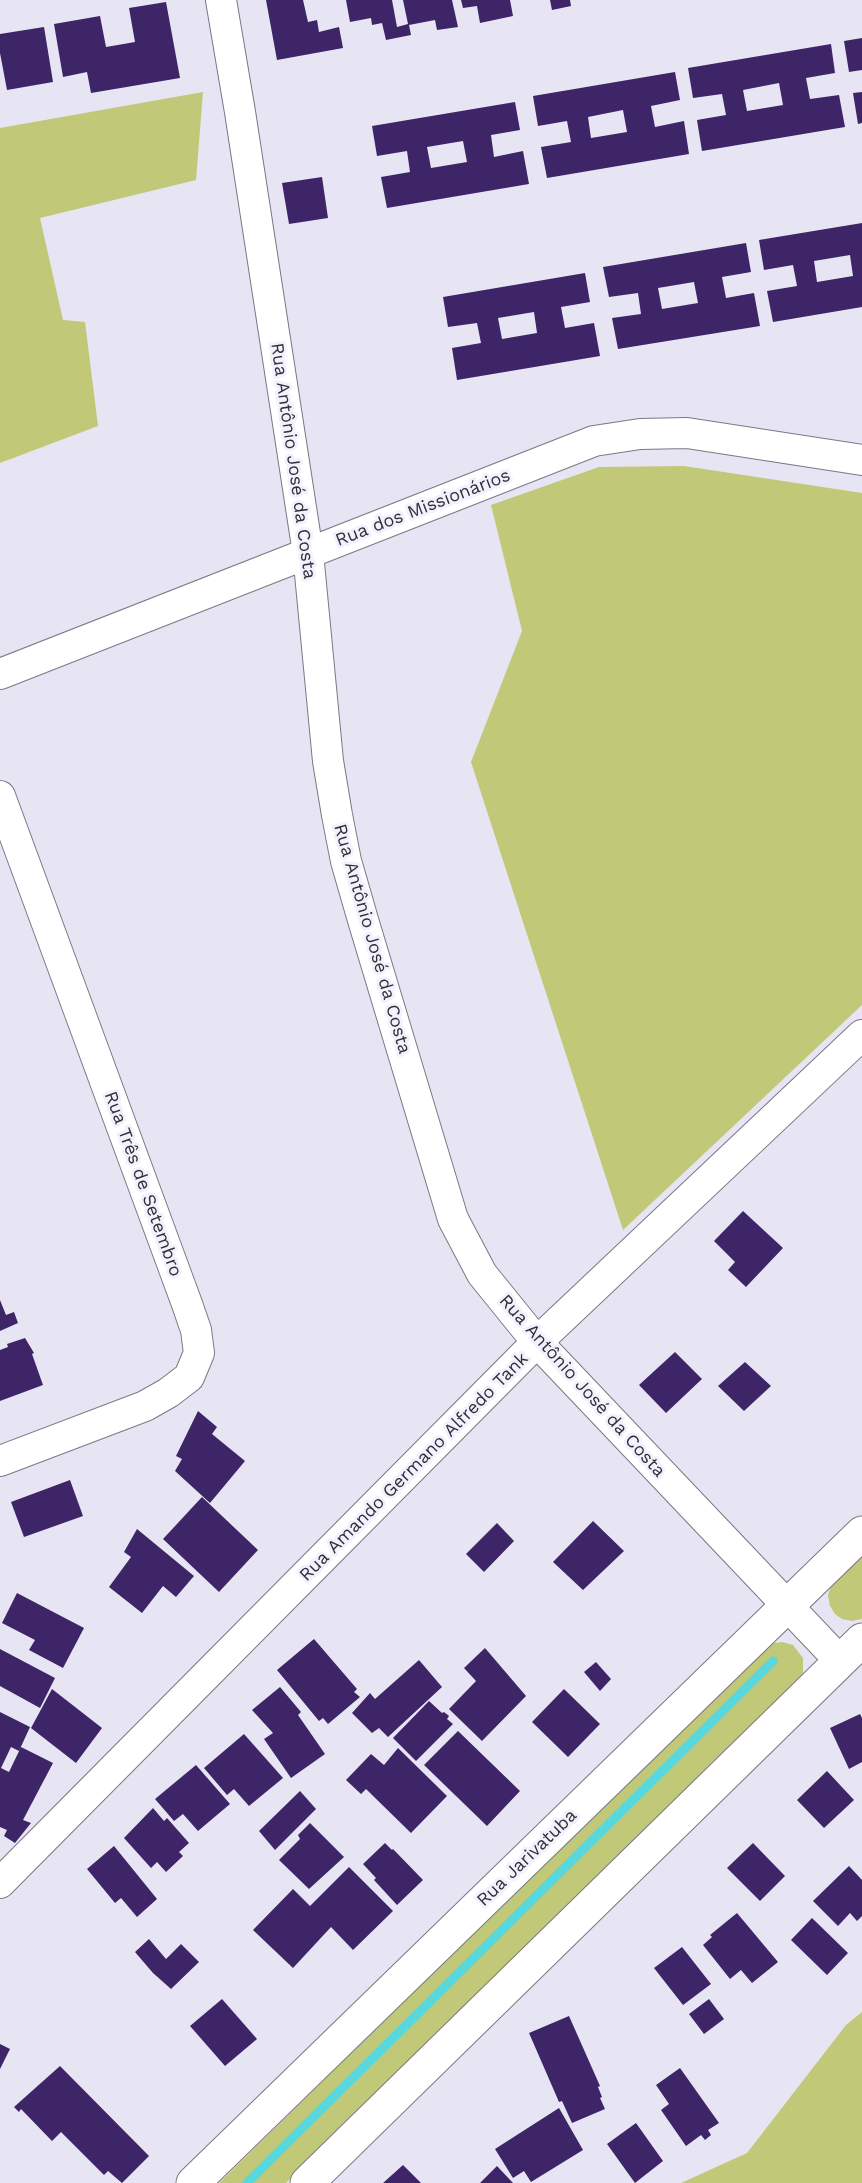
<!DOCTYPE html>
<html>
<head>
<meta charset="utf-8">
<style>
	body { margin:0 }
	canvas { display:block; background:#e7e4f3 }
</style>
</head>
<body>
<canvas width="862" height="2183"></canvas>
<script>
const ctx = document.querySelector('canvas').getContext('2d');
ctx.lineJoin = 'round';
function paint(path, color) { ctx.fillStyle = color; ctx.fill(path, 'evenodd'); }
const shape = rows => new Path2D(rows.map(r => 'M' + r).join(''));
function trace(path, color, width, dash) { ctx.strokeStyle = color; ctx.lineWidth = width; ctx.lineCap = dash ? 'butt' : 'round'; ctx.setLineDash(dash || []); ctx.stroke(path); }
function label(font, color, halo, rows, align = 'center') {
  ctx.font = font + ' "Work Sans",sans-serif'; ctx.lineWidth = 6; ctx.setLineDash([]); ctx.textBaseline = 'middle'; ctx.strokeStyle = halo; ctx.fillStyle = color; for (const [text, x, y, turn = 0] of rows) {
    ctx.save(); ctx.translate(x, y); ctx.rotate((+turn || 0) * Math.PI / 180); ctx.textAlign = isNaN(turn) ? turn : align; if (halo) ctx.strokeText(text, 0, 0); ctx.fillText(text, 0, 0); ctx.restore();
  }
}
paint(shape([
	[203,92,196,180,40,218,63,320,85,322,98,426,0,463,0,128],
	[684,466,862,493,862,1005,623,1230,471,762,522,631,491,505,599,467],
	[862,1555,862,1619,852,1621,842,1619,835,1614,830,1606,828,1595,831,1586],
	[782,1642,793,1645,803,1658,803,1673,794,1686,286,2183,219,2183,760,1652,768,1644],
	[862,2012,862,2183,681,2183,747,2153,846,2025]
]), '#c1c978');
trace(shape([
	[247,2183,773,1661]
]), '#58d7dd', 9);
paint(shape([
	[266,0,303,0,308,22,317,20,319,32,339,27,343,48,277,60],
	[346,0,392,0,397,27,408,24,403,0,452,0,458,27,437,30,435,20,409,25,411,35,386,40,382,23,372,25,371,18,350,22],
	[461,0,510,0,513,16,480,23,477,6,463,8],
	[550,0,570,0,571,6,552,10],
	[166,2,180,78,91,93,87,72,63,77,54,24,100,16,106,47,135,42,129,8],
	[44,27,53,82,7,90,0,53,0,34],
	[862,38,862,70,849,72,844,41],
	[831,44,835,73,806,78,810,99,839,95,845,127,702,151,697,120,726,115,722,94,693,98,688,68],
	[779,83,783,105,747,111,743,90],
	[675,72,680,100,651,106,655,127,684,121,689,154,547,178,541,147,571,142,567,121,538,126,533,96],
	[623,110,627,132,591,138,588,117],
	[862,92,862,123,858,124,853,93],
	[515,102,520,130,491,135,494,157,523,151,529,184,387,208,381,177,410,172,407,151,377,156,372,126],
	[463,141,467,162,431,168,427,147],
	[322,177,328,218,289,224,282,183],
	[862,223,862,307,773,322,767,291,797,286,793,265,764,270,759,240],
	[850,255,853,276,817,282,814,261],
	[746,243,751,272,722,277,726,298,754,293,760,326,618,349,612,318,641,314,638,293,609,297,603,267],
	[694,282,698,303,662,309,658,288],
	[585,273,590,302,561,307,565,328,594,323,600,356,457,380,452,348,481,343,477,323,448,327,443,297],
	[534,312,537,333,502,339,498,318],
	[743,1211,783,1248,746,1287,728,1270,735,1262,714,1241],
	[0,1300,6,1315,14,1312,18,1323,0,1331],
	[25,1338,34,1353,32,1354,43,1385,0,1401,0,1350,8,1347,7,1344],
	[675,1352,702,1379,666,1413,639,1385],
	[745,1362,771,1386,744,1411,718,1386],
	[198,1411,217,1427,212,1434,245,1461,210,1503,175,1471,182,1459,176,1456],
	[70,1480,83,1516,24,1537,11,1502],
	[202,1497,258,1550,219,1592,163,1539],
	[593,1521,624,1551,583,1590,553,1562],
	[497,1523,514,1541,484,1572,466,1554],
	[137,1529,194,1576,176,1597,163,1586,142,1613,109,1587,131,1557,124,1552],
	[17,1593,84,1628,63,1668,29,1650,35,1640,2,1623],
	[314,1639,357,1689,354,1692,360,1697,328,1724,323,1718,319,1721,277,1670],
	[485,1648,526,1696,482,1741,449,1709,476,1681,464,1668],
	[0,1649,55,1678,40,1708,0,1686],
	[419,1660,442,1687,388,1737,379,1728,372,1733,352,1713,370,1693,375,1699],
	[596,1662,611,1679,600,1691,584,1672],
	[280,1687,301,1712,298,1715,325,1754,291,1778,264,1739,273,1733,252,1710],
	[52,1689,102,1728,76,1763,31,1728],
	[564,1689,600,1724,568,1757,532,1722],
	[429,1701,442,1713,444,1712,449,1716,447,1719,453,1724,416,1761,393,1738],
	[0,1712,30,1727,19,1751,11,1747,1,1768,9,1772,21,1747,53,1763,23,1820,31,1823,15,1843,4,1836,7,1830,0,1827],
	[860,1714,862,1718,862,1762,849,1769,830,1728],
	[458,1731,520,1791,487,1826,424,1765],
	[244,1734,283,1778,249,1806,234,1789,227,1795,204,1768],
	[398,1748,447,1796,411,1833,366,1789,361,1794,346,1780,371,1754,384,1765],
	[196,1765,230,1804,198,1831,183,1814,174,1821,155,1799],
	[827,1771,854,1800,824,1828,797,1800],
	[300,1791,316,1809,275,1850,259,1831],
	[153,1808,164,1821,167,1818,189,1843,179,1852,183,1856,166,1872,157,1862,151,1868,124,1838],
	[310,1823,344,1857,309,1889,279,1860,300,1839,298,1835],
	[385,1843,392,1850,393,1849,423,1880,397,1905,374,1880,376,1878,363,1864],
	[753,1843,785,1876,760,1901,727,1868],
	[114,1846,157,1899,137,1917,121,1898,115,1903,87,1869],
	[849,1866,862,1880,862,1916,857,1921,850,1913,838,1926,813,1901],
	[349,1867,393,1911,353,1950,331,1927,293,1968,253,1930,293,1889,310,1906],
	[737,1913,778,1962,752,1983,741,1970,730,1979,703,1945,712,1937,710,1935],
	[812,1918,848,1953,827,1975,791,1940],
	[149,1939,166,1959,181,1944,199,1962,171,1989,153,1973,135,1952],
	[682,1947,711,1984,683,2005,654,1968],
	[222,1999,257,2039,225,2066,190,2026],
	[709,1999,724,2019,704,2034,689,2014],
	[569,2016,600,2086,598,2087,602,2097,600,2098,605,2109,572,2123,562,2101,559,2102,529,2033],
	[0,2044,10,2049,0,2069],
	[60,2066,149,2156,122,2183,108,2171,104,2175,61,2132,52,2141,21,2109,19,2112,14,2107],
	[680,2068,719,2123,708,2130,711,2135,705,2140,701,2135,686,2146,661,2110,669,2104,656,2085],
	[559,2108,583,2150,531,2182,524,2171,513,2178,495,2149],
	[636,2123,663,2161,635,2183,607,2144],
	[403,2165,421,2183,383,2183],
	[497,2166,513,2183,480,2183]
]), '#3d2567');
const minor = shape([
	[221,0,240,112,308,553,328,761,337,815,346,861,363,920,453,1219,482,1274,537,1342,840,1661],
	[0,674,594,441,640,434,687,433,862,460],
	[0,796,187,1304,196,1330,199,1353,189,1377,168,1393,145,1406,0,1461],
	[0,1883,537,1342,862,1035]
]);
const tertiary = shape([
	[193,2183,862,1533],
	[307,2183,862,1640]
]);
trace(minor, '#7b7885', 32);
trace(tertiary, '#7b7885', 35);
trace(minor, '#fff', 30);
trace(tertiary, '#fff', 33);
label('18px', '#313035', '#f4f1fe', [
	["Rua Antônio José da Costa",293,461,82],
	["Rua dos Missionários",423,508,-21],
	["Rua Antônio José da Costa",372,939,74],
	["Rua Três de Setembro",143,1184,70],
	["Rua Antônio José da Costa",582,1386,48],
	["Rua Amando Germano Alfredo Tank",414,1467,-45],
	["Rua Jarivatuba",527,1858,-44]
]);
</script>
</body>
</html>
